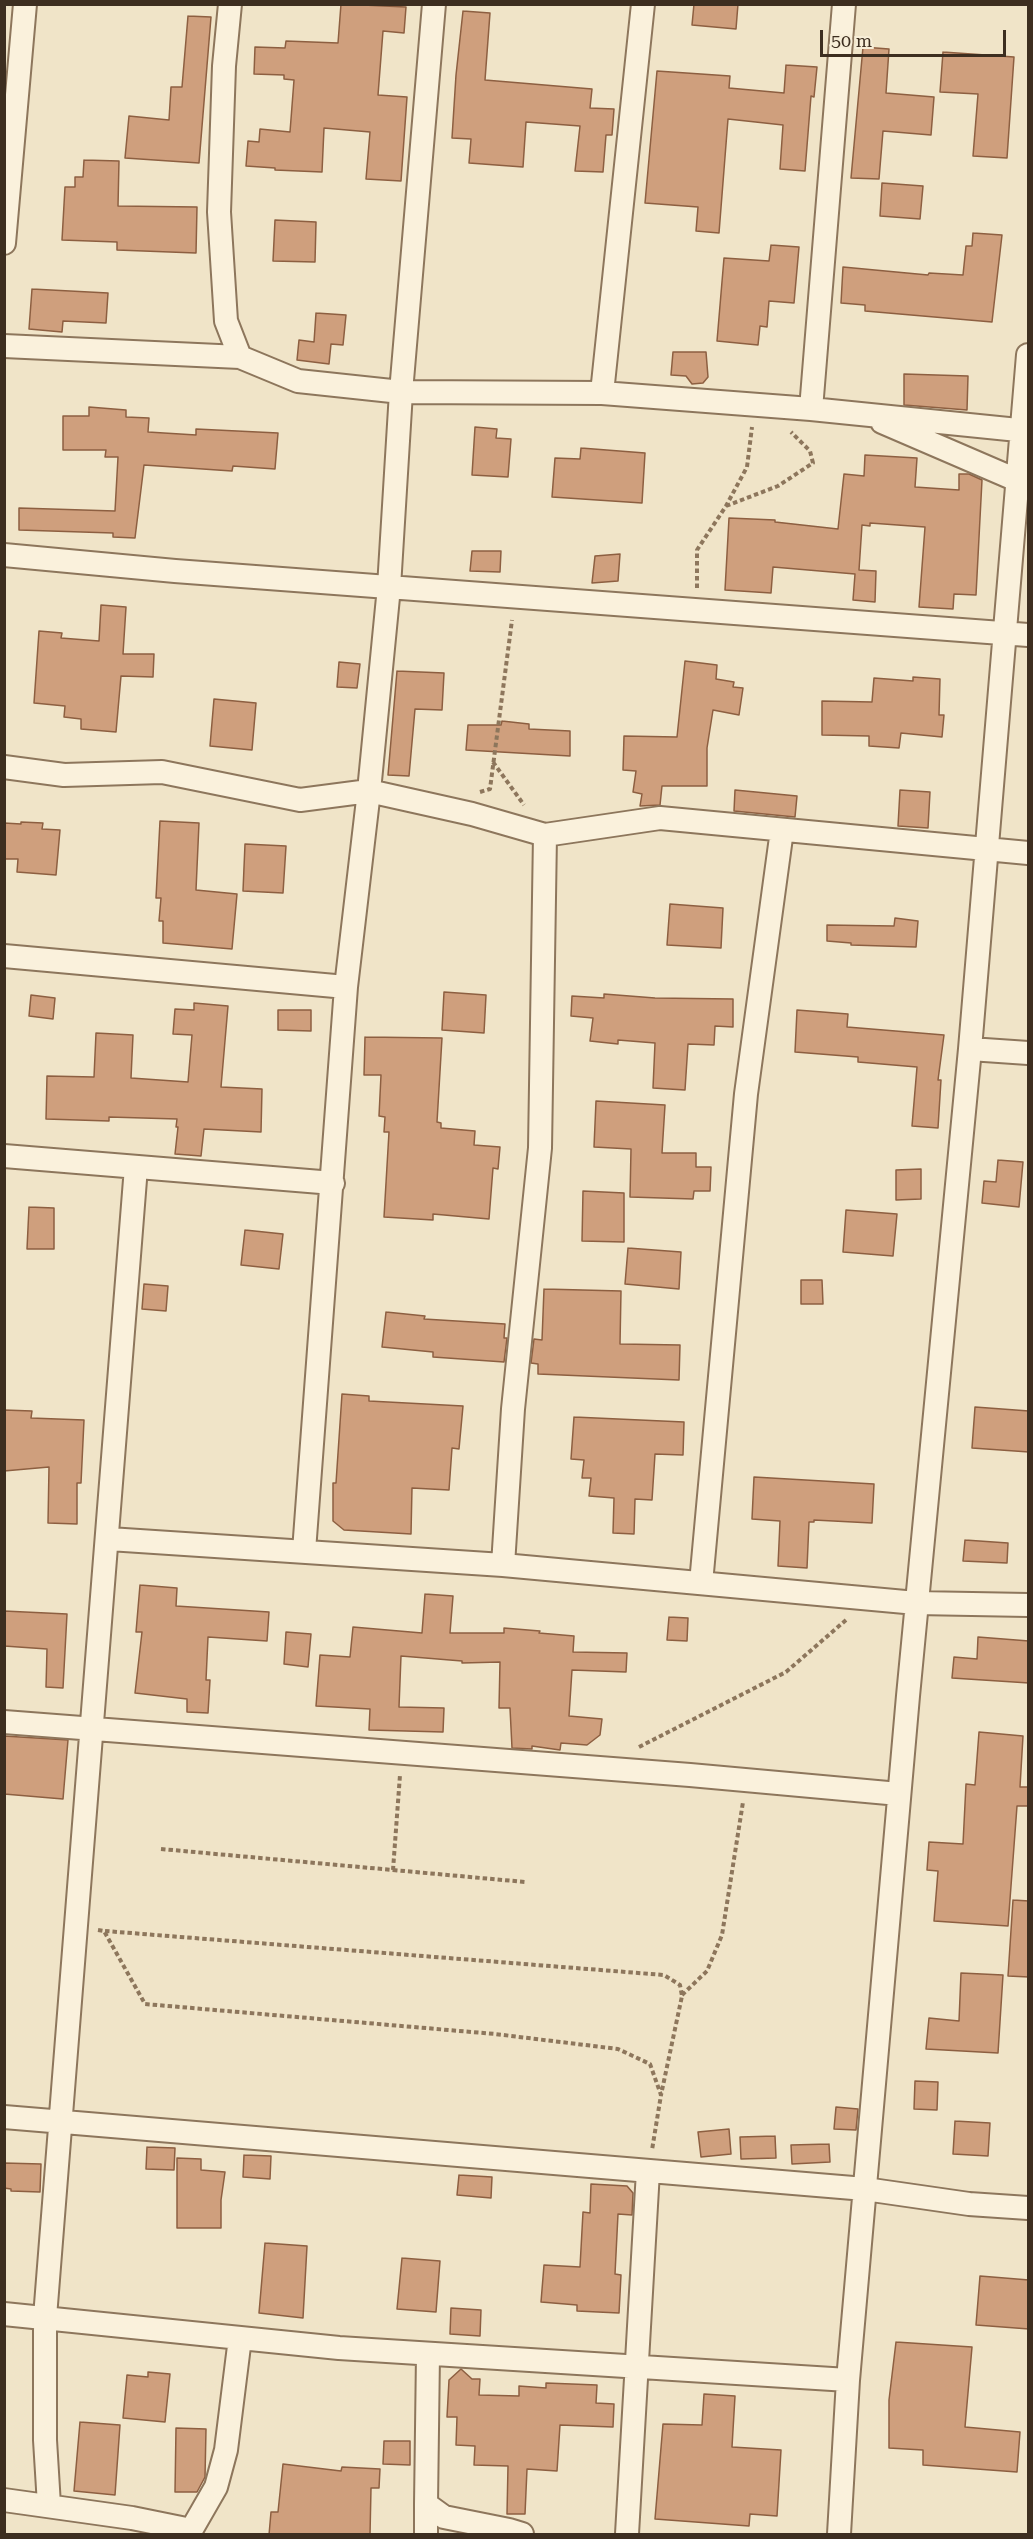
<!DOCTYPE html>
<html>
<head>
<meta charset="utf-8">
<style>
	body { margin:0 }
	#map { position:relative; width:1033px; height:2539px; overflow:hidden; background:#f0e4c8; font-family:"Roboto Serif",serif }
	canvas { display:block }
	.frame { position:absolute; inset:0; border:6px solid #3d2e20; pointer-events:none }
	.scale { position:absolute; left:820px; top:30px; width:186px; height:27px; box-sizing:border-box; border:3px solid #3d2e20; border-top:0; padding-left:8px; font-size:18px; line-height:21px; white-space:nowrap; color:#3d2e20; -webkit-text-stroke:4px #f7eed8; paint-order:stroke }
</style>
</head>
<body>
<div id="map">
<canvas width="1033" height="2539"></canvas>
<div class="frame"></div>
<div class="scale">50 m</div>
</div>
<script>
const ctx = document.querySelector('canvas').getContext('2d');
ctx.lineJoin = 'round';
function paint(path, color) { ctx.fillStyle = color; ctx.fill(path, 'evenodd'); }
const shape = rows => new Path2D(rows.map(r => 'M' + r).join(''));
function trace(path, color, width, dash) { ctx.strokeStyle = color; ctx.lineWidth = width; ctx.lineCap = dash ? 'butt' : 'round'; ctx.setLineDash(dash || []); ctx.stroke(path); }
const building = shape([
	[341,4,406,7,404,33,383,31,378,95,407,97,401,181,366,179,370,132,324,128,322,172,275,170,275,168,246,166,248,141,259,142,260,129,290,132,294,80,284,79,284,75,254,74,255,47,285,48,286,41,338,43,341,4],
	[694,4,738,4,736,29,692,25,694,4],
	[463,11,490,13,485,80,592,89,590,108,614,109,612,135,606,135,603,172,575,171,580,126,526,122,523,167,469,163,471,139,452,138,456,75,463,11],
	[188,16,211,17,199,163,125,158,129,116,169,120,171,87,182,87,188,16],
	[863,47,889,49,886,93,934,97,931,135,883,131,879,179,851,178,863,47],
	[943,52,1014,57,1007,158,973,156,978,94,940,92,943,52],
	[786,65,817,67,814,97,811,96,805,171,780,169,783,125,728,119,719,233,696,231,698,207,645,203,657,71,730,76,729,88,784,93,786,65],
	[84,160,119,161,118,206,197,207,196,253,117,250,117,242,62,240,65,187,75,187,75,177,83,177,84,160],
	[882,183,923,186,920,219,880,216,882,183],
	[275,220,316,222,315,262,273,261,275,220],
	[973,233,1002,235,992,322,865,311,865,305,841,303,843,267,928,275,929,273,963,275,966,246,972,246,973,233],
	[771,245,799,247,794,303,769,301,767,327,760,326,758,345,717,341,724,258,769,261,771,245],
	[32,289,108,293,106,323,63,321,62,332,29,329,32,289],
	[316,313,346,315,343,345,331,344,329,364,297,360,299,340,314,342,316,313],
	[673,352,706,352,708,377,703,383,692,384,686,376,671,375,673,352],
	[904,374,968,376,967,410,904,405,904,374],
	[89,407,126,410,126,417,149,418,148,432,196,435,196,429,278,433,275,469,233,466,232,471,144,465,135,538,113,537,113,533,19,530,19,508,115,511,118,457,105,457,106,450,63,450,63,416,89,416,89,407],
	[475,427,497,429,496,438,511,439,508,477,472,475,475,427],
	[581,448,645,453,642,503,552,497,555,458,580,459,581,448],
	[865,455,917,458,915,487,959,490,959,474,969,474,982,480,976,595,954,594,953,609,919,607,925,527,870,523,870,526,862,525,859,570,876,571,875,602,853,600,855,574,773,567,771,593,725,590,729,518,775,520,775,522,838,529,844,474,864,476,865,455],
	[472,551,501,551,500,572,470,571,472,551],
	[620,554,618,581,592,583,595,556,620,554],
	[101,605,126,607,123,654,154,654,153,677,121,676,116,732,81,729,81,719,64,717,65,706,34,703,39,631,62,633,61,638,99,641,101,605],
	[685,661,717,665,716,679,734,682,733,687,743,688,739,715,713,710,707,748,707,786,662,786,660,805,640,806,642,794,633,792,636,771,623,770,624,736,677,737,685,661],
	[339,662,360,664,357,688,337,687,339,662],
	[397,671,444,673,442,710,415,709,409,776,388,775,397,671],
	[913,677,940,679,939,715,944,715,942,737,901,733,899,748,869,746,869,736,822,735,822,701,872,702,874,678,913,681,913,677],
	[214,699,256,703,252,750,210,746,214,699],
	[502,721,529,724,529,729,570,731,570,756,466,750,468,725,501,725,502,721],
	[735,790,797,796,795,817,734,811,735,790],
	[900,790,930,792,928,828,898,826,900,790],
	[160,821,199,823,196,890,237,894,232,949,163,943,163,921,159,921,161,898,156,898,160,821],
	[21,822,43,823,42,829,60,830,56,875,17,872,18,859,4,859,4,823,21,824,21,822],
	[245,844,286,846,283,893,243,891,245,844],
	[670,904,723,908,721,948,667,945,670,904],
	[895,918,918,921,916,947,851,945,851,943,827,941,827,925,894,926,895,918],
	[444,992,486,995,484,1033,442,1030,444,992],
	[604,994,655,998,733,999,733,1027,715,1026,714,1045,688,1044,685,1090,653,1088,655,1043,618,1040,618,1044,590,1041,593,1018,571,1016,572,996,604,998,604,994],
	[31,995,55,998,53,1019,29,1016,31,995],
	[194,1003,228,1006,221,1087,262,1089,261,1132,204,1129,201,1156,175,1154,178,1127,176,1127,177,1119,109,1117,109,1121,46,1119,47,1076,94,1077,96,1033,133,1035,131,1078,188,1082,192,1035,173,1034,175,1009,194,1010,194,1003],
	[278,1010,311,1010,311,1031,278,1030,278,1010],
	[797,1010,848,1014,847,1027,944,1035,938,1080,941,1080,938,1128,912,1126,917,1067,858,1062,858,1057,795,1052,797,1010],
	[365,1037,442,1038,437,1122,441,1123,441,1128,475,1131,474,1145,500,1147,498,1169,493,1168,489,1219,433,1214,433,1220,384,1217,389,1132,384,1132,385,1117,379,1116,381,1075,364,1075,365,1037],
	[596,1101,665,1105,662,1153,696,1153,696,1167,711,1167,710,1191,694,1191,693,1199,630,1197,631,1149,594,1147,596,1101],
	[998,1160,1023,1162,1019,1207,982,1203,984,1181,996,1182,998,1160],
	[921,1169,921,1199,896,1200,896,1170,921,1169],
	[583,1191,624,1193,624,1242,582,1241,583,1191],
	[29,1207,54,1208,54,1249,27,1249,29,1207],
	[846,1210,897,1214,893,1256,843,1252,846,1210],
	[245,1230,283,1234,279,1269,241,1265,245,1230],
	[628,1248,681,1252,679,1289,625,1284,628,1248],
	[801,1280,822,1280,823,1304,801,1304,801,1280],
	[144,1284,168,1286,166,1311,142,1309,144,1284],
	[544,1289,621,1291,620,1344,680,1345,679,1380,538,1374,538,1364,531,1363,534,1339,542,1340,544,1289],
	[386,1312,425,1316,424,1319,505,1324,504,1338,507,1338,504,1362,433,1357,433,1352,382,1347,386,1312],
	[342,1394,369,1396,369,1401,463,1406,459,1449,452,1448,449,1490,412,1488,411,1534,344,1530,333,1521,333,1483,336,1483,342,1394],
	[975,1407,1029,1411,1029,1452,972,1448,975,1407],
	[4,1410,32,1411,31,1418,84,1420,81,1483,77,1483,77,1524,48,1523,49,1467,4,1471,4,1410],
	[574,1417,684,1422,683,1455,655,1454,652,1500,635,1499,634,1534,613,1533,614,1498,589,1496,591,1478,582,1478,584,1460,571,1459,574,1417],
	[754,1477,874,1484,872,1523,814,1520,814,1522,809,1522,807,1568,778,1566,780,1521,752,1519,754,1477],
	[965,1540,1008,1543,1007,1563,963,1561,965,1540],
	[140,1585,177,1588,176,1606,269,1612,267,1641,208,1637,206,1680,210,1680,208,1713,187,1712,187,1699,135,1693,142,1632,136,1632,140,1585],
	[425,1594,453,1596,450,1633,504,1633,504,1628,540,1631,539,1633,574,1636,573,1652,627,1653,626,1672,572,1670,569,1716,602,1719,600,1735,587,1745,561,1743,560,1750,532,1746,532,1749,512,1748,510,1708,499,1708,500,1662,462,1663,462,1661,401,1656,399,1707,444,1708,443,1732,369,1730,370,1709,316,1706,320,1655,350,1657,353,1627,422,1633,425,1594],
	[4,1611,67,1614,63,1688,46,1687,47,1649,4,1646,4,1611],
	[669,1617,688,1618,687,1641,667,1640,669,1617],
	[286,1632,311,1634,308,1667,284,1664,286,1632],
	[978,1637,1029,1641,1029,1683,952,1678,954,1657,977,1659,978,1637],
	[979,1732,1023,1736,1020,1787,1029,1787,1029,1806,1017,1806,1008,1926,934,1921,938,1871,927,1870,929,1842,963,1844,966,1784,975,1785,979,1732],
	[4,1736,68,1740,63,1799,4,1794,4,1736],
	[1013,1900,1029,1901,1029,1977,1008,1976,1013,1900],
	[961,1973,1003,1975,998,2053,926,2049,929,2018,959,2021,961,1973],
	[915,2081,938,2082,937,2110,914,2109,915,2081],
	[836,2107,858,2109,856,2130,834,2129,836,2107],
	[955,2121,990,2123,988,2156,953,2154,955,2121],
	[729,2129,731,2154,701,2157,698,2132,729,2129],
	[775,2136,776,2158,741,2159,740,2137,775,2136],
	[829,2144,830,2162,792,2164,791,2145,829,2144],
	[147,2147,175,2148,174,2170,146,2169,147,2147],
	[244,2155,271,2156,270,2179,243,2177,244,2155],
	[177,2158,201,2159,201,2170,225,2172,221,2200,221,2228,177,2228,177,2158],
	[4,2163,41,2164,40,2192,11,2191,11,2189,4,2188,4,2163],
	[459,2175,492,2177,491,2198,457,2195,459,2175],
	[591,2184,627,2186,633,2193,632,2215,618,2214,615,2274,621,2275,619,2313,577,2311,577,2305,541,2302,544,2265,580,2267,583,2212,590,2213,591,2184],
	[265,2243,307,2246,303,2318,259,2313,265,2243],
	[402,2258,440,2261,436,2312,397,2309,402,2258],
	[980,2276,1029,2280,1029,2329,976,2325,980,2276],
	[451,2308,481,2310,480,2336,450,2334,451,2308],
	[896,2342,972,2347,965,2427,1020,2432,1017,2472,923,2465,923,2450,889,2448,889,2400,896,2342],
	[461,2369,472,2379,480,2379,479,2395,519,2396,519,2386,546,2388,546,2383,597,2385,596,2403,614,2404,613,2427,560,2425,557,2471,527,2469,525,2514,507,2514,508,2466,474,2465,475,2446,456,2445,457,2417,447,2417,449,2380,461,2369],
	[148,2372,170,2374,165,2422,123,2418,127,2375,148,2377,148,2372],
	[704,2394,735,2396,732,2447,781,2450,777,2516,750,2514,749,2526,655,2519,663,2424,702,2425,704,2394],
	[80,2422,120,2425,115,2495,74,2491,80,2422],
	[176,2428,206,2429,205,2477,197,2492,175,2492,176,2428],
	[384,2441,410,2441,410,2465,383,2464,384,2441],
	[283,2464,341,2471,342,2467,380,2469,379,2488,371,2488,370,2535,269,2535,271,2512,278,2512,283,2464]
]);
paint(building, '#cf9f7d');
trace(building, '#8d5f41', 1.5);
const street = shape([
	[230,4,224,66,219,212,226,321,240,357],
	[4,243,25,4],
	[4,346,240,357,298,381,401,392,602,393,811,409,1028,431],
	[602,393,643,4],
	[811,409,844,4],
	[882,422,1019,481],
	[4,555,175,571,1028,635],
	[4,767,64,775,162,772,300,800,369,791,472,814,545,835,660,818,1028,853],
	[4,956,346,987],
	[970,1049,1028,1053],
	[4,1156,333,1183],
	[109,1539,503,1565,916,1603,1028,1605],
	[304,1551,346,987,369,791,389,587,401,392,434,4],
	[503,1565,513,1409,540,1148,545,835],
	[701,1583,746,1094,782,830],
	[4,1722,690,1775,899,1794],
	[4,2117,865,2189,969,2204,1028,2208],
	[4,2314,339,2348,848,2380],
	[428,2354,426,2504,444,2517,509,2530,522,2534],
	[4,2500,132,2518,191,2530],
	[426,2504,426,2534],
	[49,2505,45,2440,45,2317,136,1167],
	[189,2534,216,2487,226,2450,240,2338],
	[627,2534,648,2171],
	[839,2534,848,2380,908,1696,970,1049,1028,355]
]);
trace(street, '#8d765c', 26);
trace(shape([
	[726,506,778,486,813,463,810,451,791,432],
	[697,588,697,550,726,506,747,467,752,427],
	[493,762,524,805],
	[480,792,490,789,512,620],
	[639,1747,786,1672,846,1620],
	[161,1849,393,1870,400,1775],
	[393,1870,525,1882],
	[98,1930,104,1931,145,2004,495,2034,618,2049,650,2064,661,2095,652,2150],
	[105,1931,664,1975,680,1985,682,1996,661,2095],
	[682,1995,707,1971,722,1935,743,1802]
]), '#8d765c', 4, [4.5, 3]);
trace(street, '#faf1dc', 22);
</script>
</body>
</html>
